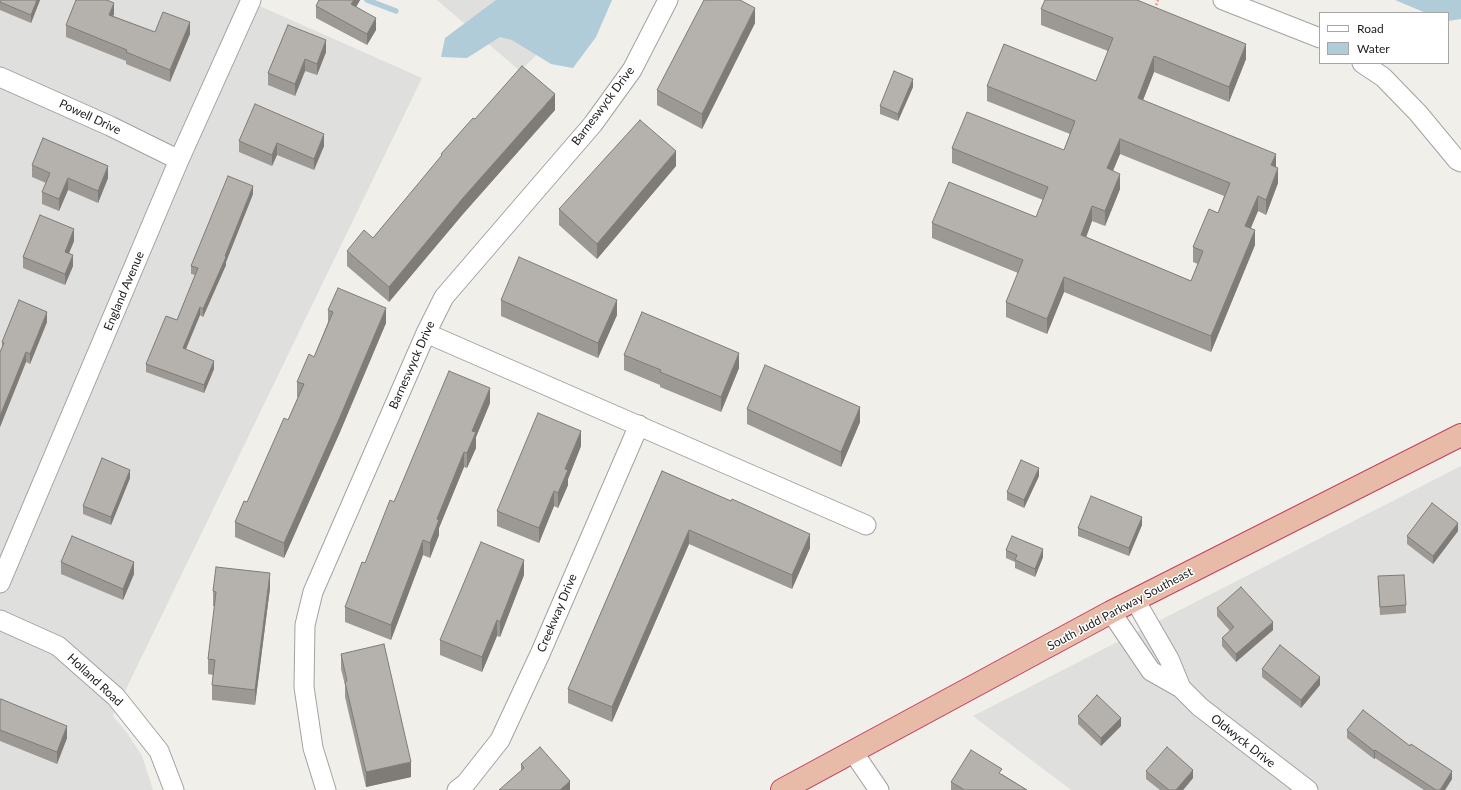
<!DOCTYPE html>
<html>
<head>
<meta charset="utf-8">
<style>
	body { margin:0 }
	#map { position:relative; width:1461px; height:790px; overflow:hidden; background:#f0efe9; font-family:Lato,sans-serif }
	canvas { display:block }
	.legend { position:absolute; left:1319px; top:12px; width:130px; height:52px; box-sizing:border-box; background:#fff; border:1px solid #a6a6a6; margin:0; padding:5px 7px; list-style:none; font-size:12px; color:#212121 }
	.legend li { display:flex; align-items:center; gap:8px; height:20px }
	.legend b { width:20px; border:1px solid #a6a6a6 }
</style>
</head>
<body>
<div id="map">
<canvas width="1461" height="790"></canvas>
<ul class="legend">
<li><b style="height:5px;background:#fff"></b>Road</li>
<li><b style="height:11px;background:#b0ccd8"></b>Water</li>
</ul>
</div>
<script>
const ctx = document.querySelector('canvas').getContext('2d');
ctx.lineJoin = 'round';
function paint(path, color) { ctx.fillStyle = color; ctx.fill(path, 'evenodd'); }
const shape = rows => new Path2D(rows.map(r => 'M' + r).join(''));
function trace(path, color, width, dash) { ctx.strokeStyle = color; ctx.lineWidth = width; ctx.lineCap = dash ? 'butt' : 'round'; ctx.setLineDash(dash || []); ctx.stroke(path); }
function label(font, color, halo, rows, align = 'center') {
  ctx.font = font + ' Lato,sans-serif'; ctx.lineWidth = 3; ctx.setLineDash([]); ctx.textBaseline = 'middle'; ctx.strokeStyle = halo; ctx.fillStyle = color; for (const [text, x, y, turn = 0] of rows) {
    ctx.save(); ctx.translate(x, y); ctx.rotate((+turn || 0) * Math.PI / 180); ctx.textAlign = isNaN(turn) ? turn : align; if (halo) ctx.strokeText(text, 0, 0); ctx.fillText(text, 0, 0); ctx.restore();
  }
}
paint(shape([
	[0,0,246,0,422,78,113,716,127,733,142,756,153,790,0,790],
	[437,0,593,0,520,71],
	[1461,466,1461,790,1071,790,973,716]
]), '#dfdfde');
paint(shape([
	[496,0,612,0,596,37,573,68,551,64,512,40,500,37,467,58,441,57,445,38],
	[1395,0,1461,0,1461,19,1448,21,1448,13,1426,13]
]), '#b0ccd8');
trace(shape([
	[367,0,396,11]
]), '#b0ccd8', 5.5);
const minor = shape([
	[1223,0,1320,38],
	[1362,63,1383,77,1418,113,1457,160,1461,162],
	[0,77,110,126,179,160],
	[426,333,866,525],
	[0,583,179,160,251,0],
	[1135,600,1169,659,1181,688],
	[1111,612,1151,671,1181,688,1200,707,1308,790],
	[0,620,58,646,116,697,159,751,174,790],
	[853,752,879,790],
	[326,790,313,748,304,687,305,625,313,592,426,333,444,297,593,124,632,70,668,0],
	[457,790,466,783,500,740,540,654,639,425]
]);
const trunk = shape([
	[782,790,1111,612,1461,435]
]);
trace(minor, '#a2a2a2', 21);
trace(trunk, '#c63f62', 24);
trace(shape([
	[1155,9,1158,0]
]), '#e99582', 2.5, [2, 2]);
trace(minor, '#fff', 19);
trace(trunk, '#e7bba8', 22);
paint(shape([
	[0,0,40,0,31,23,0,10],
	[319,0,360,0,356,7,376,30,367,45,316,18,316,6],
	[1041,9,1246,59,1229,102,1154,72,1143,100,1276,167,1278,183,1266,215,1258,211,1251,228,1255,245,1211,352,1064,292,1047,334,1006,317,1006,302,1018,273,932,238,932,223,1036,217,1043,200,952,163,952,148,1064,150,1070,134,987,101,987,86,1096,81,1108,51,1041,25],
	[1120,154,1224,196,1218,213,1193,247,1193,262,1198,264,1191,281,1086,237,1092,221,1105,226,1120,189,1113,171],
	[114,14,113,16,155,32,190,34,170,82,126,64,126,61,66,37,66,25],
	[755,23,702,129,657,105,657,90],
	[288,25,326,52,317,75,305,71,295,96,268,85,268,73],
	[913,87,898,121,880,114,880,106],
	[555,110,463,214,389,302,347,266,347,251,373,238,441,157,441,154,475,119],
	[239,141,324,146,314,170,277,155,272,166,239,152],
	[32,165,108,178,98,203,68,190,59,211,42,204,42,192,46,183,32,177],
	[676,166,597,259,559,225,559,209],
	[253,194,226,262,226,265,203,317,200,315,186,349,214,369,204,393,146,372,146,364,177,320,195,275,191,274,191,266],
	[74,241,69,253,73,266,65,285,23,268,23,257],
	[501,300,617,315,598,358,501,316],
	[328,310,386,323,340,432,284,558,235,537,235,522,247,502,288,420,298,397,297,397,297,382,314,357,328,322],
	[47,322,30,364,26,362,0,427,0,352,2,348,2,342],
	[624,355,739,368,721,412,660,387,660,385,624,370],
	[490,403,476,437,476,448,467,468,464,467,439,528,439,535,430,558,423,555,391,640,345,622,345,607,394,502],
	[747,409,860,422,841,467,747,424],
	[581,446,568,479,568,485,558,508,554,506,539,543,497,526,497,511],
	[662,471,731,501,810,548,792,589,689,544,612,722,568,703,568,689],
	[1039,476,1024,508,1007,500,1007,492],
	[130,478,111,525,83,514,83,506],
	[1142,525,1129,556,1078,536,1078,528],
	[1458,531,1433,564,1407,544,1407,536],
	[1006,550,1043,557,1035,577,1015,568,1015,562,1006,558],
	[61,562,134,574,123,600,61,574],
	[524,575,500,637,497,636,482,672,440,655,440,640],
	[1378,576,1406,605,1406,613,1380,615],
	[270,588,255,705,212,700,212,685,213,675,208,674,208,659,215,606,213,606,213,591],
	[1217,608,1273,630,1236,662,1222,646,1222,638,1230,631,1217,616],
	[341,654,411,777,366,787,345,697,345,685,341,669],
	[1262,669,1320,685,1301,708,1262,677],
	[0,701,67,738,57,764,0,741],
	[1078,716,1121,726,1101,746,1078,724],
	[1347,730,1410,746,1452,779,1445,790,1424,790,1375,758,1374,759,1347,738],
	[521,764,570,790,521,771],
	[1146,771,1193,778,1183,790,1160,790,1146,779],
	[1002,774,1027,790,951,790,951,782]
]), '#9c9894');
paint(shape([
	[37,0,40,0,31,23,31,15],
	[354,0,360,0,351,16,351,4],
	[114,3,114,14,109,26,109,15],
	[755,8,755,23,702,129,702,114],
	[376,18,376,30,367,45,367,34],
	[190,22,190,34,170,82,170,70],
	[326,40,326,52,317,75,317,64],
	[1246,44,1246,59,1229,102,1229,87],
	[1154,56,1154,72,1138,113,1138,98],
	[305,59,305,71,295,96,295,84],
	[913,79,913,87,898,121,898,114],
	[555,94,555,110,463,214,389,302,389,287,463,198],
	[324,134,324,146,314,170,314,159],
	[1120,139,1120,154,1107,184,1107,168],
	[277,143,277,155,272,166,272,155],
	[676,151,676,166,597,259,597,244],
	[1276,154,1276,169,1271,165],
	[108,166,108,178,98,203,98,191],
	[1278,168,1278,183,1266,215,1266,200],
	[1120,174,1120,189,1105,226,1105,211],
	[68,178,68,190,59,211,59,199],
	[253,186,253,194,226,262,226,265,203,317,203,309],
	[1258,196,1258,211,1245,241,1245,226],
	[1092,206,1092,221,1081,251,1081,235],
	[74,229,74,241,65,263,65,252],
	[1255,230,1255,245,1211,352,1211,336],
	[73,255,73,266,65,285,65,274],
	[1064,277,1064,292,1047,334,1047,319],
	[617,300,617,315,598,358,598,343],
	[200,307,200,315,183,356,183,348],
	[386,308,386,323,340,432,284,558,284,543],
	[47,312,47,322,30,364,30,354],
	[26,352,26,362,0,427,0,416],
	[739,353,739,368,721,412,721,397],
	[214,361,214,369,204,393,204,385],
	[490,388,490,403,476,437,476,448,467,468,467,453,472,431],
	[860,407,860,422,841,467,841,452],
	[581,431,581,446,568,479,568,485,558,508,558,493,565,469],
	[464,452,464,467,439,528,439,535,430,558,430,543,437,519],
	[1039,468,1039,476,1024,508,1024,500],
	[130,470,130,478,111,525,111,517],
	[554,491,554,506,539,543,539,528],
	[1142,517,1142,525,1129,556,1129,548],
	[1458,523,1458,531,1433,564,1433,556],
	[689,530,689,544,612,722,612,707],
	[810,534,810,548,792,589,792,575],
	[423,540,423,555,391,640,391,625],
	[1043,549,1043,557,1035,577,1035,569],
	[524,560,524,575,500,637,500,622],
	[134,562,134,574,123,600,123,589],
	[270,573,270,588,255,705,255,690],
	[497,620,497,636,482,672,482,657],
	[1273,622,1273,630,1236,662,1236,654],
	[1320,677,1320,685,1301,708,1301,700],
	[1121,718,1121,726,1101,746,1101,738],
	[67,726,67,738,57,764,57,752],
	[1375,750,1375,758,1374,759,1374,751],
	[411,762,411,777,366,787,366,772],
	[1193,770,1193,778,1183,790,1176,790],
	[1452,771,1452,779,1445,790,1440,790],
	[570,781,570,790,560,790]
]), '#7f7c78');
const building = shape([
	[0,0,37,0,31,15,0,2,0,0],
	[76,0,107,0,114,3,109,15,155,32,163,12,190,22,170,70,126,52,127,50,66,25,76,0],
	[319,0,354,0,351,4,376,18,367,34,316,6,319,0],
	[704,0,740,0,755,8,702,114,657,90,704,0],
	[1045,0,1137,0,1246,44,1229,87,1154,56,1138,98,1276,154,1271,165,1278,168,1266,200,1258,196,1245,226,1255,230,1211,336,1064,277,1047,319,1006,302,1023,260,932,223,949,182,1036,217,1048,187,952,148,967,112,1064,150,1075,121,987,86,1004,44,1096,81,1113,38,1041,9,1045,0],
	[1120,139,1230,183,1218,213,1209,209,1193,247,1203,251,1191,281,1081,235,1092,206,1105,211,1120,174,1107,168,1120,139],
	[288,25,326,40,317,64,305,59,295,84,268,73,288,25],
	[522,66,555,94,463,198,389,287,347,251,364,230,373,238,442,155,441,154,473,118,475,119,522,66],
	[894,71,913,79,898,114,880,106,894,71],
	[255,104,324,134,314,159,277,143,272,155,239,141,255,104],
	[640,120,676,151,597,244,559,209,640,120],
	[43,138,108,166,98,191,68,178,59,199,42,192,50,173,32,165,43,138],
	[228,176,253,186,225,256,226,257,203,309,200,307,183,348,214,361,204,385,146,364,166,316,177,320,198,268,191,266,228,176],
	[40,215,74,229,65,252,73,255,65,274,23,257,40,215],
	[519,257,617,300,598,343,501,300,519,257],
	[338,288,386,308,340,417,284,543,235,522,244,501,247,502,284,418,288,420,304,384,297,382,309,354,314,357,333,312,328,310,338,288],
	[19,300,47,312,30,354,26,352,0,416,0,352,4,343,2,342,19,300],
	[642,312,739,353,721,397,660,372,661,370,624,355,642,312],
	[765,365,860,407,841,452,747,409,765,365],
	[449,371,490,388,472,431,476,432,467,453,464,452,437,519,439,520,430,543,423,540,391,625,345,607,362,562,365,563,390,500,394,502,449,371],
	[538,413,581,431,565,469,568,470,558,493,554,491,539,528,497,511,538,413],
	[102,458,130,470,111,517,83,506,102,458],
	[1021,460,1039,468,1024,500,1007,492,1021,460],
	[662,471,731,501,732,499,810,534,792,575,689,530,612,707,568,689,662,471],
	[1091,496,1142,517,1129,548,1078,528,1091,496],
	[1432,503,1458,523,1433,556,1407,536,1432,503],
	[72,536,134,562,123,589,61,562,72,536],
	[1012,536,1043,549,1035,569,1015,560,1017,555,1006,550,1012,536],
	[481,542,524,560,500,622,497,620,482,657,440,640,481,542],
	[216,567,270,573,255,690,212,685,215,660,208,659,216,592,213,591,216,567],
	[1404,575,1406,605,1380,607,1378,576,1404,575],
	[1241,587,1273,622,1236,654,1222,638,1234,627,1217,608,1241,587],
	[384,644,411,762,366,772,345,682,347,681,341,654,384,644],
	[1280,645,1320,677,1301,700,1262,669,1280,645],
	[1097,695,1121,718,1101,738,1078,716,1097,695],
	[1,699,67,726,57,752,0,730,0,701,1,699],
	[1363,710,1410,746,1411,744,1452,771,1440,790,1436,790,1375,750,1374,751,1347,730,1363,710],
	[540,747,570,781,560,790,499,790,524,768,521,764,540,747],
	[1167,747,1193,770,1176,790,1169,790,1146,771,1167,747],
	[971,750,1002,769,999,773,1027,790,963,790,963,789,951,782,971,750]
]);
paint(building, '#b5b1ac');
trace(building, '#7f7c78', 1);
label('12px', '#212121', '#fff', [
	["Barneswyck Drive",603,106,-53],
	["Powell Drive",90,117,25],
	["England Avenue",124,291,-67],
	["Barneswyck Drive",412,365,-66],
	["South Judd Parkway Southeast",1120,609,-28],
	["Creekway Drive",557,613,-67],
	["Holland Road",95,680,43],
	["Oldwyck Drive",1243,741,38]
]);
</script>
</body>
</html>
